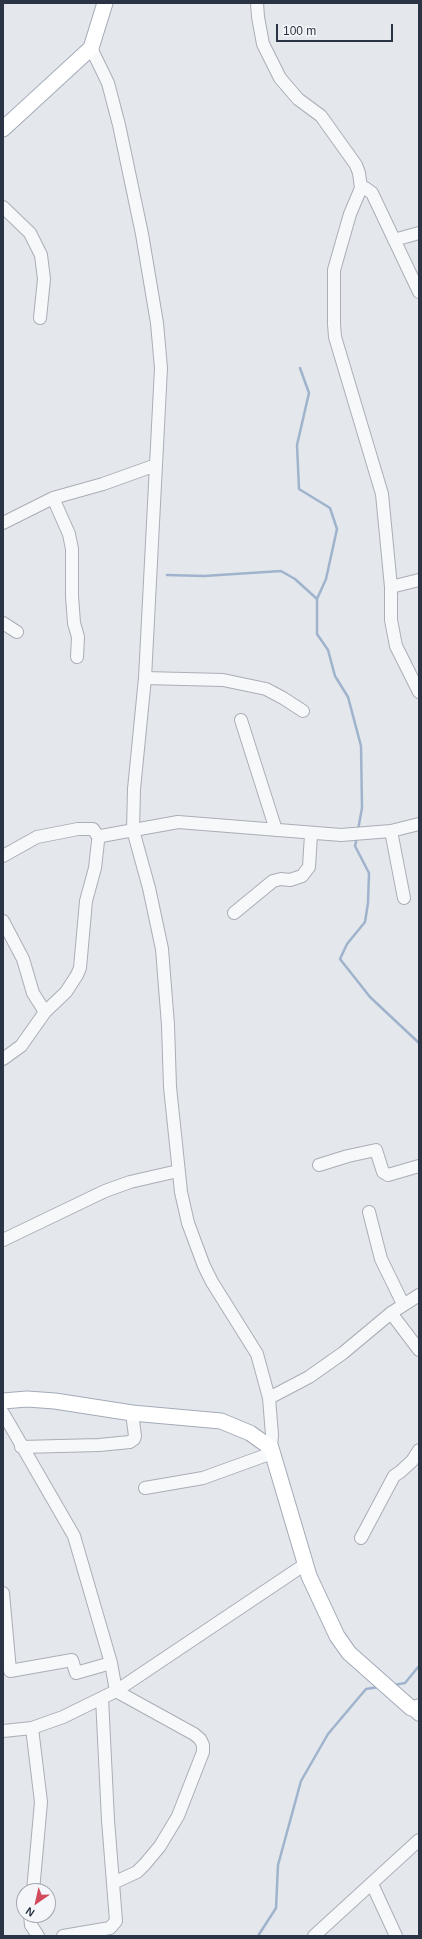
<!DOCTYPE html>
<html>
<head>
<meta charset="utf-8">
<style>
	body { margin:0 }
	#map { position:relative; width:422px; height:1939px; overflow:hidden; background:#e4e7ec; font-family:Helvetica,sans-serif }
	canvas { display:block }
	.frame { position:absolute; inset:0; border:4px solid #2b3445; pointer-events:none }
	.north { position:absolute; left:16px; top:1883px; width:40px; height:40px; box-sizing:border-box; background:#f4f6f9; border:1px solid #a4a8b1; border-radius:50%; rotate:214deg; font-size:11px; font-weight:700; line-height:16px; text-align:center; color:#2b3445 }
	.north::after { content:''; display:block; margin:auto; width:14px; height:18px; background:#d1495b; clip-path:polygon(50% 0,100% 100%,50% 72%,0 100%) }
	.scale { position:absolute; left:276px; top:24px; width:117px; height:18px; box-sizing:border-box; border:2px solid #2b3445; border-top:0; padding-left:5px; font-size:12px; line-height:14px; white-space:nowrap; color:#2b3445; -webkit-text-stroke:3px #f4f6f9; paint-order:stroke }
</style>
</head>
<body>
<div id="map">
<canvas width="422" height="1939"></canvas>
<div class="frame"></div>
<div class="north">N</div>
<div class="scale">100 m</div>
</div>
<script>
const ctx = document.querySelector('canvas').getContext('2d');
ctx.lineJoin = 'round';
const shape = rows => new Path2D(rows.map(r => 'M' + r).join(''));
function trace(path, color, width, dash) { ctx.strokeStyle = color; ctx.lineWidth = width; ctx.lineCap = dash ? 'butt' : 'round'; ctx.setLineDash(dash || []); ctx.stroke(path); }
trace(shape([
	[300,368,309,393,297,445,299,489,330,508,337,529,326,579,317,599,317,634,328,650,335,676,348,697,361,746,362,808,358,830],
	[167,575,204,576,281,571,295,579,317,599],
	[357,837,355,846,369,873,368,903,365,922,347,944,340,959,370,997,419,1043],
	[394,1685,405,1683,419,1666],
	[258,1936,276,1908,278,1865,301,1781,328,1734,366,1689,379,1687]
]), '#9fb4cc', 2.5);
const minor = shape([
	[257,3,258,17,263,44,280,78,298,99,321,116,356,165,359,173,361,188,350,214,334,270,334,324,335,337,382,494,391,587,391,620,396,646,419,692],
	[91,48,108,83,119,125,142,234,157,323,161,368,145,678,134,789,133,830,149,888,162,949,168,1025,170,1087,181,1192,188,1223,204,1266,212,1282,257,1354,269,1398,272,1435,271,1448],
	[361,188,365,188,372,193,419,292],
	[3,207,30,233,41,255,44,279,40,318],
	[394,240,419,233],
	[53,498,69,534,72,549,72,596,74,623,78,637,77,657],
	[3,523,53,498,103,484,156,465],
	[391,587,419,580],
	[3,623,17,632],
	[145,678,223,680,266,689,283,698,303,711],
	[241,720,276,830],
	[391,831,404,898],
	[3,856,37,837,78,829,93,829,99,838],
	[234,913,273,881,281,879,290,880,302,876,309,867,311,834],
	[3,921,23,959,33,993,45,1012],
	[3,1059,21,1046,45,1012,66,992,77,975,80,968,86,901,95,868,98,841,101,836,178,822,341,835,391,831,419,824],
	[319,1165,348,1156,376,1150,383,1172,388,1175,419,1166],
	[369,1212,381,1259,403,1304],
	[3,1240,105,1191,130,1182,178,1171],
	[391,1313,419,1350],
	[269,1398,309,1377,343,1353,391,1313,419,1295],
	[3,1413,74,1536,111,1663,116,1691,194,1734,200,1739,203,1745,203,1752,178,1816,160,1846,145,1864,137,1872,113,1883],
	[21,1447,99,1445,130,1442,134,1439,135,1436,132,1413],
	[145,1488,203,1478,272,1453],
	[361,1538,394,1476,400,1472,412,1461,419,1450],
	[3,1593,10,1671,72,1660,76,1673,111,1663],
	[419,1705,411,1708,419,1715],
	[32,1728,41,1802,33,1891],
	[3,1731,32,1728,63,1717,116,1691,304,1565],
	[372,1884,396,1936],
	[30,1915,31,1925,38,1936],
	[63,1936,110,1928,116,1921,108,1820,102,1698],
	[314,1936,419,1840]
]);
const major = shape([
	[3,129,91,48,105,3],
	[3,1401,27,1399,55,1401,132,1413,221,1421,250,1433,271,1448,309,1576,337,1636,349,1653,411,1708]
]);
trace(minor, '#a9aeb7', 14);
trace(major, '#a3abb8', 17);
trace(minor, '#f7f8fa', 12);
trace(major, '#fff', 15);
</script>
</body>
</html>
